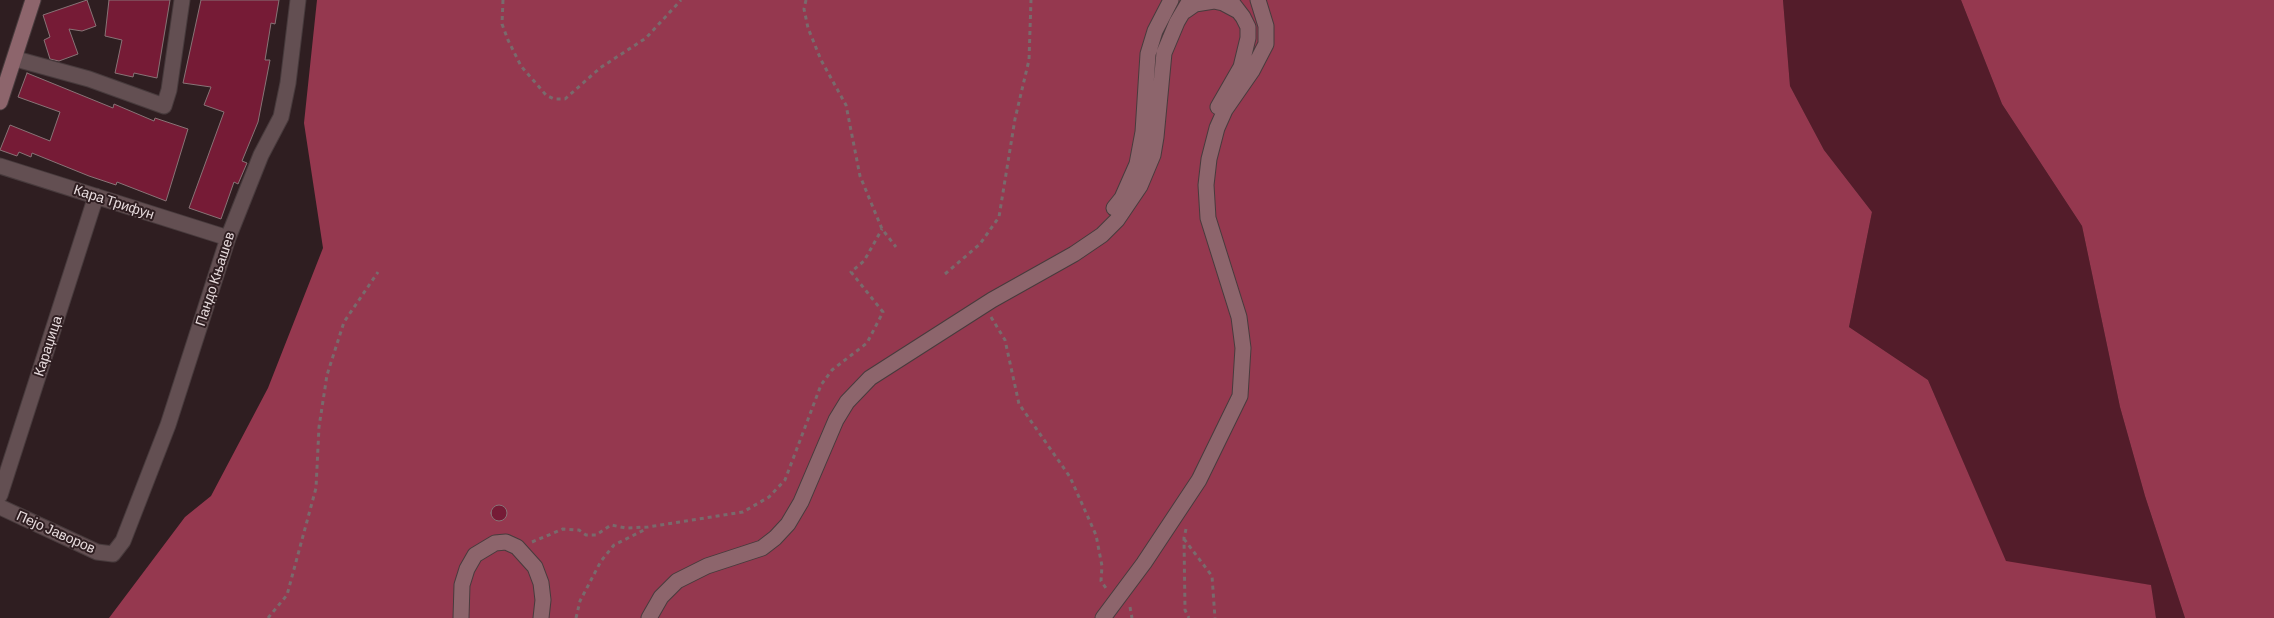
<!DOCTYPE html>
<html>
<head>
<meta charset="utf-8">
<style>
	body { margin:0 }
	canvas { display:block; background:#2f1e21 }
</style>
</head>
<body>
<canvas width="2274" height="618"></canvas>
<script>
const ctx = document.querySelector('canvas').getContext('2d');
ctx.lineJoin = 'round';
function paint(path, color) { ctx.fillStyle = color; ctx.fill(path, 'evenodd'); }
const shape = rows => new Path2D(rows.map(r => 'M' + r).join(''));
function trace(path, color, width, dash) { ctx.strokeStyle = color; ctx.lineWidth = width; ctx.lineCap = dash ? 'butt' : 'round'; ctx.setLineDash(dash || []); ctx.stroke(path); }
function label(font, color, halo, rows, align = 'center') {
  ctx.font = font + ' Barlow,sans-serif'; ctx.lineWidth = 4; ctx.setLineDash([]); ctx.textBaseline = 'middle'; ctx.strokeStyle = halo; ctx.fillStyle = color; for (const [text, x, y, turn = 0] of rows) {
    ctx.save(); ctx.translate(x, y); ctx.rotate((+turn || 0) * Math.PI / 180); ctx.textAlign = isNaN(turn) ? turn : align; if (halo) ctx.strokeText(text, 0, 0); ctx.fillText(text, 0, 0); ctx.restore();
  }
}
paint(shape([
	[1783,0,1961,0,2002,104,2082,226,2120,407,2145,496,2185,618,2156,618,2150,585,2006,562,1928,380,1849,327,1872,212,1824,150,1790,86]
]), '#531c2a');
paint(shape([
	[317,0,1783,0,1790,86,1824,150,1872,212,1849,327,1928,380,2006,561,2151,585,2156,618,109,618,185,517,211,496,268,388,323,248,304,123],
	[1961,0,2274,0,2274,618,2185,618,2145,496,2120,407,2082,226,2002,104]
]), '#95384f');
const building = shape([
	[87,0,96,26,82,31,69,29,78,54,59,61,50,59,44,40,50,37,43,15,87,0],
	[109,0,170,0,157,78,134,73,133,77,115,73,122,40,105,36,109,0],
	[201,0,279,0,275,24,271,23,265,60,270,60,258,122,242,161,247,163,238,184,234,182,221,219,189,208,224,112,204,105,211,87,183,83,201,0],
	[27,73,113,108,114,104,154,121,155,118,188,129,166,201,117,182,116,185,89,176,32,153,31,157,19,152,17,156,0,150,10,125,50,141,60,112,18,97,27,73],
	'491 513a8 8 0 1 1 16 0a8 8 0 1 1-16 0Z'
]);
paint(building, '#761b36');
trace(building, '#887376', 1);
const street = shape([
	[16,59,89,79,164,106,169,90,182,0],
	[0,166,228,238],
	[0,495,96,196],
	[0,507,97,552,113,554,123,541,168,425,228,238,261,155,281,117,288,83,298,0]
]);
const secondary = shape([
	[1185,11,1195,4,1214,1,1223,3,1238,11],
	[0,102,33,0],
	[1218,107,1241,67,1248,38,1248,27,1243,17,1230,0],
	[1114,208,1122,198,1137,164,1143,132,1148,54,1155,31,1171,0],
	[461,618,462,585,467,569,475,555,495,543,506,542,517,547,535,567,541,583,543,600,541,618],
	[649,618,661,597,677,581,707,566,762,548,775,538,788,524,801,502,836,420,847,402,870,378,992,300,1074,254,1102,235,1117,220,1140,186,1153,155,1156,137,1164,53,1177,22,1190,0],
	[1103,618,1144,563,1199,480,1240,396,1243,348,1239,317,1208,218,1206,185,1209,159,1217,128,1225,110,1252,71,1266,44,1266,26,1258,0]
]);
trace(street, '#483b3d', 17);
trace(secondary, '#483b3d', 17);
trace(shape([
	[503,0,502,24,508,40,521,66,546,95,554,99,565,99,600,68,646,38,681,0],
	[806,0,804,9,808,28,821,60,846,105,860,176,882,229,896,247],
	[945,274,980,244,999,217,1015,119,1029,60,1031,0],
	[991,317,1005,340,1019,404,1070,477,1096,535,1102,566,1101,581,1106,588],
	[1186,529,1184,538,1185,610,1189,618],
	[1184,539,1212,576,1215,618],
	[532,542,563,529,579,530,586,535,596,535,611,525,626,528,648,527,743,512,769,497,785,480,821,385,832,370,867,343,883,312,851,272,864,261,882,229],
	[1130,607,1132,618],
	[268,618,287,595,316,488,319,427,327,375,344,322,378,272],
	[576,618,580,601,601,561,614,545,646,529]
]), '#796a6c', 3, [4, 4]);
trace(street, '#634f52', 15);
trace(secondary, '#8d656c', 15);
label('14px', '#e7dbdd', '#2f1e21', [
	["Кара Трифун",114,202,18],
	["Пандо Књашев",215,279,-72],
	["Караџица",48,346,-72],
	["Пејо Јаворов",56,532,24]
]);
</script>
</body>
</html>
